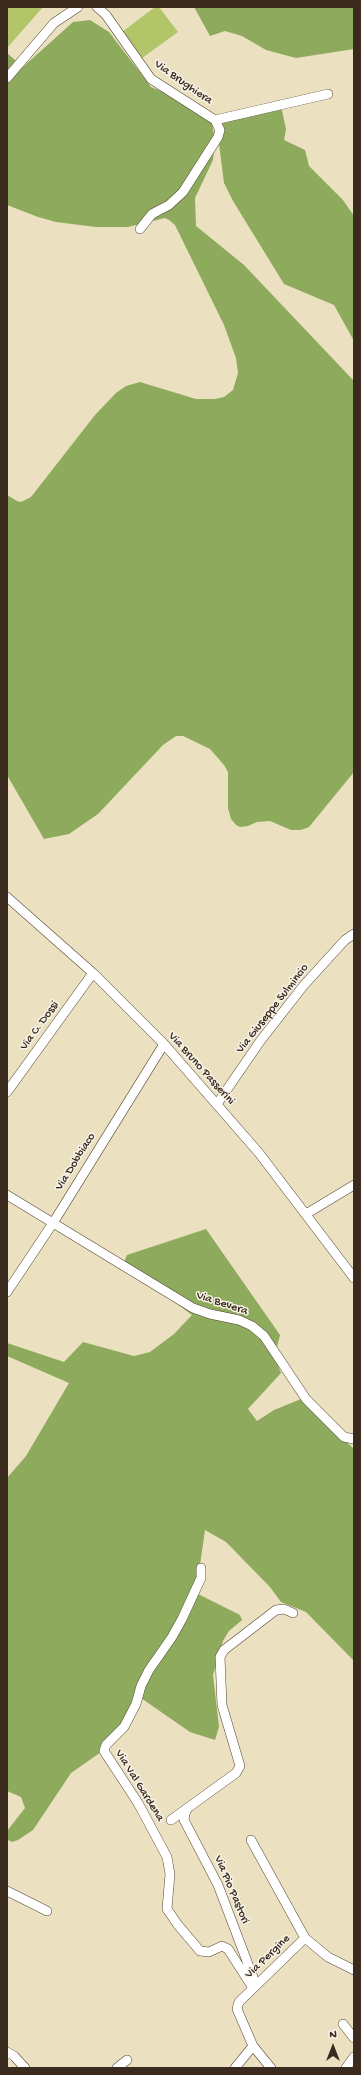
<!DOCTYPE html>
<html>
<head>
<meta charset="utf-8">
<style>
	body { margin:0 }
	#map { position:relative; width:361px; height:2075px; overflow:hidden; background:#ebe1c0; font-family:"Gochi Hand",sans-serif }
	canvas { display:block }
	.frame { position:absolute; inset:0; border:8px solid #3b2a1e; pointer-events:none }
	.north { position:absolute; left:313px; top:2027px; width:40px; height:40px; -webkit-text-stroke:3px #f7f3e8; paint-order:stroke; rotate:0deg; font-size:11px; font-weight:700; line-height:16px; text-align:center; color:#3b2a1e }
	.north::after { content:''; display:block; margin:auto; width:14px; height:18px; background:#3b2a1e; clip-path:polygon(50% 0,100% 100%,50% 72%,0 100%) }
</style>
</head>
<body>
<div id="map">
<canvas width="361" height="2075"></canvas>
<div class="frame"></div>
<div class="north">N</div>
</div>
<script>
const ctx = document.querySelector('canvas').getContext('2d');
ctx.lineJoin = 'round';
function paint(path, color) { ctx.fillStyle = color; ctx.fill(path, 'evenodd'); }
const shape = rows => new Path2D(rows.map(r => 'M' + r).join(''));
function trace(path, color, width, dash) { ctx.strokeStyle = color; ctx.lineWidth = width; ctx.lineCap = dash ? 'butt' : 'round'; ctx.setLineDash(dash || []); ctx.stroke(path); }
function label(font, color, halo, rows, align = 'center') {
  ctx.font = font + ' "Gochi Hand",sans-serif'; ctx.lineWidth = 3; ctx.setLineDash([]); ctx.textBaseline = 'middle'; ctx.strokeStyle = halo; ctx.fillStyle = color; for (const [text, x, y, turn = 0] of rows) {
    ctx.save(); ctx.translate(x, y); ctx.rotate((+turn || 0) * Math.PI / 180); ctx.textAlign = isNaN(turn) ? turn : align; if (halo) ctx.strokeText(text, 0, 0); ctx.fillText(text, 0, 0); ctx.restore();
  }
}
paint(shape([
	[7,7,43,7,7,48],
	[155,7,159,7,178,32,142,58,122,32]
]), '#b2c569');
paint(shape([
	[194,7,354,7,354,49,296,58,266,50,242,36,225,31,210,36],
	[90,20,109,32,151,87,201,108,211,118,215,140,213,160,195,198,196,226,244,265,354,381,354,772,309,827,301,830,291,830,270,821,257,822,248,826,240,827,236,825,231,819,228,808,228,772,224,765,210,749,183,736,176,736,163,745,98,814,69,834,44,839,7,775,7,495,17,501,21,502,31,497,95,415,116,393,126,386,140,382,196,399,215,399,224,397,233,390,238,373,236,358,224,325,175,225,169,220,165,218,157,220,128,227,96,227,56,222,38,217,7,205,7,82,21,69,7,77,7,53,23,67,73,22],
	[281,106,286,129,284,140,305,150,309,166,343,200,354,216,354,341,334,305,284,284,233,201,224,183,219,144,220,122],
	[206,1229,280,1335,276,1351,277,1363,281,1373,248,1409,257,1421,274,1410,301,1399,354,1449,354,1661,306,1612,281,1602,270,1587,226,1542,205,1530,196,1593,240,1615,242,1620,229,1631,223,1641,213,1675,219,1727,215,1740,190,1732,138,1696,122,1727,104,1750,71,1773,33,1830,18,1840,12,1842,8,1840,7,1831,25,1808,21,1797,7,1791,7,1478,26,1456,69,1383,7,1356,7,1343,64,1362,83,1342,134,1356,150,1352,174,1334,192,1315,127,1267,124,1262,127,1255]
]), '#8daa5d');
const minor = shape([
	[97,7,106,15,151,79,215,120,220,130,218,137,183,192,169,205,152,214,140,229],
	[7,78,54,23,78,7],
	[215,120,328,94],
	[7,897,93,973,164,1044,259,1153,354,1278],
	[7,1092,93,973],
	[217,1104,261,1040,304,985,345,940,354,934],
	[7,1195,193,1308,210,1314,239,1320,252,1326,264,1336,306,1399,344,1437,354,1439],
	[306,1214,354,1185],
	[7,1292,53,1223,164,1044],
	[201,1568,201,1578,182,1619,172,1637,149,1670,141,1686,136,1704,124,1727,106,1745,104,1751,138,1803,167,1857,170,1874,167,1909,178,1925,200,1951,209,1952,222,1946,228,1949,253,1988],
	[188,1808,185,1813,184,1820,218,1885,256,1985],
	[171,1820,236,1773,240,1766,222,1705,220,1657,224,1650,276,1610,284,1609,293,1613],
	[251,1840,305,1938,239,2002,237,2009,253,2046,271,2068],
	[7,1891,47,1911],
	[305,1938,328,1957,354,1970],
	[343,2024,354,2038],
	[7,2052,14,2056,25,2068],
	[117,2068,127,2060],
	[235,2068,253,2046],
	[346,2068,354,2057]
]);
trace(minor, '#554536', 10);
trace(minor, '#fff', 9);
label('12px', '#3b2a1e', '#f7f3e8', [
	["Via Brughiera",183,83,35],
	["Via Giuseppe Sulmincio",273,1009,-52],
	["Via C. Dossi",40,1026,-54],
	["Via Bruno Passerini",201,1069,48],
	["Via Dobbiaco",76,1162,-58],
	["Via Bevera",222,1304,18],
	["Via Val Gardena",139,1786,58],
	["Via Pio Pastori",231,1890,67],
	["Via Pergine",268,1957,-44]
]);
</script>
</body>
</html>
